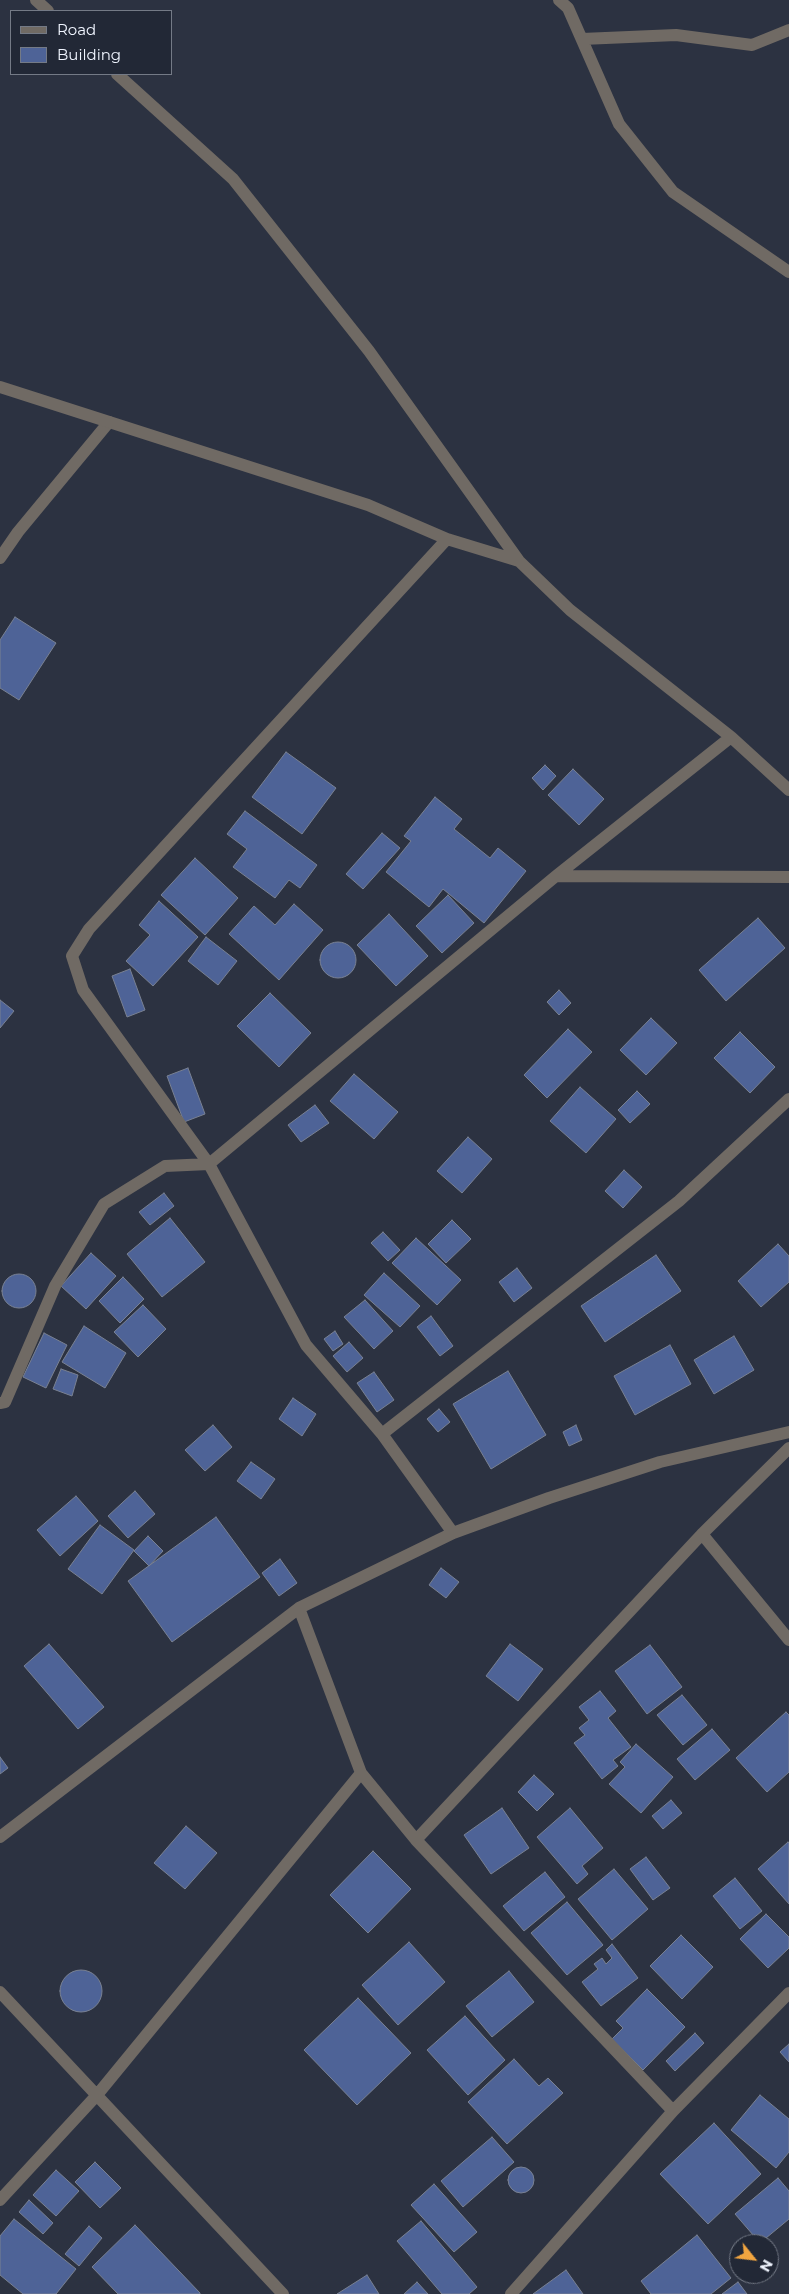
<!DOCTYPE html>
<html>
<head>
<meta charset="utf-8">
<style>
	body { margin:0 }
	#map { position:relative; width:789px; height:2294px; overflow:hidden; background:#2c3241; font-family:Montserrat,sans-serif }
	canvas { display:block }
	.legend { position:absolute; left:10px; top:10px; width:162px; height:65px; box-sizing:border-box; background:#222836; border:1px solid #747a86; margin:0; padding:6px 9px; list-style:none; font-size:15px; color:#f0f5ff }
	.legend li { display:flex; align-items:center; gap:10px; height:25px }
	.legend b { width:25px; border:1px solid #747a86 }
	.north { position:absolute; left:729px; top:2234px; width:50px; height:50px; box-sizing:border-box; background:#222836; border:1px solid #747a86; border-radius:50%; rotate:119deg; font-size:14px; font-weight:700; line-height:20px; text-align:center; color:#f0f5ff }
	.north::after { content:''; display:block; margin:auto; width:18px; height:22px; background:#f1a540; clip-path:polygon(50% 0,100% 100%,50% 72%,0 100%) }
</style>
</head>
<body>
<div id="map">
<canvas width="789" height="2294"></canvas>
<ul class="legend">
<li><b style="height:6px;background:#706a64"></b>Road</li>
<li><b style="height:14px;background:#4e6397"></b>Building</li>
</ul>
<div class="north">N</div>
</div>
<script>
const ctx = document.querySelector('canvas').getContext('2d');
ctx.lineJoin = 'round';
function paint(path, color) { ctx.fillStyle = color; ctx.fill(path, 'evenodd'); }
const shape = rows => new Path2D(rows.map(r => 'M' + r).join(''));
function trace(path, color, width, dash) { ctx.strokeStyle = color; ctx.lineWidth = width; ctx.lineCap = dash ? 'butt' : 'round'; ctx.setLineDash(dash || []); ctx.stroke(path); }
const building = shape([
	[15,617,56,643,19,700,0,688,0,640,15,617],
	[286,752,336,788,302,834,252,797,286,752],
	[545,765,556,776,543,790,532,778,545,765],
	[573,769,604,799,579,825,548,795,573,769],
	[435,797,462,819,454,829,490,858,498,848,526,871,484,923,443,889,429,907,386,872,411,841,404,836,435,797],
	[245,811,317,865,300,888,289,880,275,898,233,867,247,849,227,834,245,811],
	[382,833,400,848,363,889,346,874,382,833],
	[195,858,238,898,205,935,161,895,195,858],
	[448,895,474,923,442,953,416,926,448,895],
	[159,901,198,937,153,986,126,961,150,935,139,925,159,901],
	[294,904,323,930,279,980,229,934,254,906,275,925,294,904],
	[389,914,428,956,396,986,357,945,389,914],
	[758,918,785,948,726,1001,699,970,758,918],
	[206,937,237,961,218,985,188,961,206,937],
	'320 960a18 18 0 1 1 36 0a18 18 0 1 1-36 0Z',
	[130,969,145,1010,127,1017,112,976,130,969],
	[559,990,571,1003,559,1015,547,1002,559,990],
	[270,993,311,1033,279,1067,237,1026,270,993],
	[0,1000,14,1011,0,1028,0,1000],
	[651,1018,677,1043,646,1075,620,1050,651,1018],
	[568,1029,592,1052,547,1098,524,1075,568,1029],
	[740,1032,775,1067,750,1093,714,1058,740,1032],
	[188,1068,205,1114,184,1122,167,1076,188,1068],
	[354,1074,398,1112,374,1139,330,1101,354,1074],
	[580,1087,616,1119,586,1153,550,1121,580,1087],
	[637,1091,650,1104,630,1123,618,1110,637,1091],
	[315,1105,329,1123,301,1142,288,1125,315,1105],
	[468,1137,492,1159,462,1193,437,1171,468,1137],
	[624,1170,642,1187,623,1208,605,1191,624,1170],
	[164,1193,174,1206,150,1225,139,1212,164,1193],
	[170,1218,205,1262,162,1297,127,1254,170,1218],
	[452,1220,471,1239,446,1263,428,1244,452,1220],
	[383,1232,400,1250,388,1261,371,1243,383,1232],
	[416,1238,461,1280,437,1305,392,1263,416,1238],
	[778,1244,789,1256,789,1282,761,1307,738,1281,778,1244],
	[91,1253,116,1276,86,1309,61,1286,91,1253],
	[656,1255,681,1291,605,1342,581,1306,656,1255],
	[517,1268,532,1288,514,1302,499,1282,517,1268],
	[384,1273,420,1306,400,1327,364,1295,384,1273],
	'2 1291a17 17 0 1 1 34 0a17 17 0 1 1-34 0Z',
	[123,1277,144,1299,120,1323,99,1301,123,1277],
	[365,1300,393,1331,374,1349,344,1317,365,1300],
	[143,1305,166,1329,138,1357,114,1332,143,1305],
	[431,1316,453,1346,440,1356,417,1327,431,1316],
	[84,1326,126,1353,105,1388,62,1362,84,1326],
	[335,1331,343,1344,333,1351,324,1339,335,1331],
	[44,1333,67,1345,46,1388,23,1377,44,1333],
	[734,1336,754,1370,714,1394,694,1360,734,1336],
	[349,1342,363,1358,347,1372,333,1356,349,1342],
	[670,1345,691,1384,635,1415,614,1376,670,1345],
	[61,1369,78,1375,72,1396,53,1389,61,1369],
	[508,1371,546,1435,491,1469,453,1404,508,1371],
	[374,1372,394,1400,377,1412,357,1383,374,1372],
	[293,1398,316,1414,302,1436,279,1419,293,1398],
	[439,1409,450,1422,438,1432,427,1419,439,1409],
	[213,1425,232,1447,205,1471,185,1450,213,1425],
	[576,1425,582,1440,569,1446,563,1432,576,1425],
	[251,1462,275,1479,261,1499,237,1481,251,1462],
	[135,1491,155,1514,128,1538,108,1516,135,1491],
	[76,1496,98,1521,60,1556,37,1530,76,1496],
	[216,1517,260,1577,172,1642,128,1581,216,1517],
	[100,1525,134,1550,102,1594,68,1569,100,1525],
	[148,1536,163,1551,149,1566,134,1551,148,1536],
	[280,1559,297,1583,279,1596,262,1573,280,1559],
	[441,1568,459,1582,446,1598,429,1585,441,1568],
	[49,1644,104,1707,78,1729,24,1666,49,1644],
	[510,1644,543,1669,518,1701,486,1676,510,1644],
	[650,1645,682,1687,647,1714,615,1671,650,1645],
	[600,1691,616,1711,608,1718,631,1747,613,1760,618,1766,602,1779,574,1743,585,1735,579,1728,589,1720,579,1707,600,1691],
	[682,1695,707,1725,683,1745,657,1715,682,1695],
	[786,1712,789,1715,789,1772,767,1792,736,1758,786,1712],
	[712,1729,730,1750,695,1780,677,1759,712,1729],
	[636,1744,673,1777,641,1813,609,1784,625,1767,620,1762,636,1744],
	[0,1757,8,1768,0,1774,0,1757],
	[534,1775,554,1794,537,1811,518,1792,534,1775],
	[671,1800,682,1813,663,1829,652,1816,671,1800],
	[502,1808,529,1848,491,1874,464,1835,502,1808],
	[570,1808,603,1848,582,1866,588,1874,577,1884,537,1837,570,1808],
	[186,1826,217,1853,185,1889,154,1863,186,1826],
	[788,1842,789,1843,789,1904,758,1869,788,1842],
	[373,1851,411,1889,368,1933,330,1895,373,1851],
	[646,1857,670,1888,653,1900,630,1869,646,1857],
	[614,1869,648,1909,612,1940,578,1899,614,1869],
	[545,1872,565,1897,524,1931,503,1906,545,1872],
	[735,1878,762,1911,740,1929,713,1896,735,1878],
	[567,1902,603,1945,567,1975,531,1933,567,1902],
	[766,1914,789,1937,789,1948,768,1968,740,1939,766,1914],
	[681,1935,713,1967,682,1999,650,1966,681,1935],
	[409,1942,445,1982,398,2025,362,1985,409,1942],
	[612,1944,638,1978,601,2006,582,1982,598,1969,594,1964,602,1958,606,1964,612,1958,606,1950,612,1944],
	'60 1991a21 21 0 1 1 42 0a21 21 0 1 1-42 0Z',
	[509,1971,534,2002,492,2037,466,2006,509,1971],
	[647,1989,685,2027,643,2070,612,2039,623,2028,616,2021,647,1989],
	[358,1998,411,2053,357,2105,304,2050,358,1998],
	[465,2016,505,2060,468,2095,427,2050,465,2016],
	[695,2033,704,2043,675,2071,666,2061,695,2033],
	[789,2044,789,2062,780,2052,789,2044],
	[514,2059,539,2086,548,2078,563,2093,507,2144,468,2102,514,2059],
	[760,2095,789,2119,789,2152,776,2168,731,2130,760,2095],
	[714,2123,761,2174,708,2224,660,2174,714,2123],
	[492,2137,514,2162,463,2207,441,2181,492,2137],
	[95,2162,121,2188,100,2208,75,2182,95,2162],
	'508 2180a13 13 0 1 1 26 0a13 13 0 1 1-26 0Z',
	[56,2170,79,2191,56,2216,33,2195,56,2170],
	[778,2178,789,2191,789,2219,760,2243,735,2214,778,2178],
	[434,2184,477,2232,454,2252,411,2205,434,2184],
	[29,2200,53,2223,43,2234,19,2212,29,2200],
	[14,2219,76,2269,56,2294,23,2294,0,2275,0,2236,14,2219],
	[421,2221,477,2287,469,2294,442,2294,397,2241,421,2221],
	[135,2225,200,2293,200,2294,118,2294,92,2267,135,2225],
	[89,2226,102,2238,79,2266,65,2254,89,2226],
	[697,2235,731,2278,711,2294,651,2294,641,2281,697,2235],
	[566,2270,583,2294,533,2294,566,2270],
	[367,2275,379,2294,337,2294,367,2275],
	[417,2282,428,2294,404,2294,417,2282],
	[738,2282,747,2294,722,2294,738,2282]
]);
paint(building, '#4e6397');
trace(building, '#798192', 1);
trace(shape([
	[559,0,568,8,619,124,673,192,789,272],
	[582,39,676,35,752,45,789,30],
	[0,558,18,532,109,422]
]), '#706a64', 12);
trace(shape([
	[36,0,48,11],
	[117,74,233,179,369,351,519,561,570,610,731,737,789,790],
	[0,387,368,505,447,539,519,561],
	[447,539,89,929,72,956,83,990,209,1164,306,1345,382,1434,453,1533],
	[556,876,789,877],
	[0,1403,5,1402,55,1286,104,1204,165,1166,209,1164,556,876,731,737],
	[382,1434,679,1201,789,1099],
	[702,1534,789,1640],
	[299,1608,361,1773,416,1840,673,2111],
	[0,1837,299,1608,453,1533,549,1498,660,1462,789,1432],
	[416,1840,702,1534,789,1448],
	[0,1992,283,2294],
	[0,2200,97,2095,361,1773],
	[511,2294,673,2111,789,1993]
]), '#706a64', 12);
</script>
</body>
</html>
